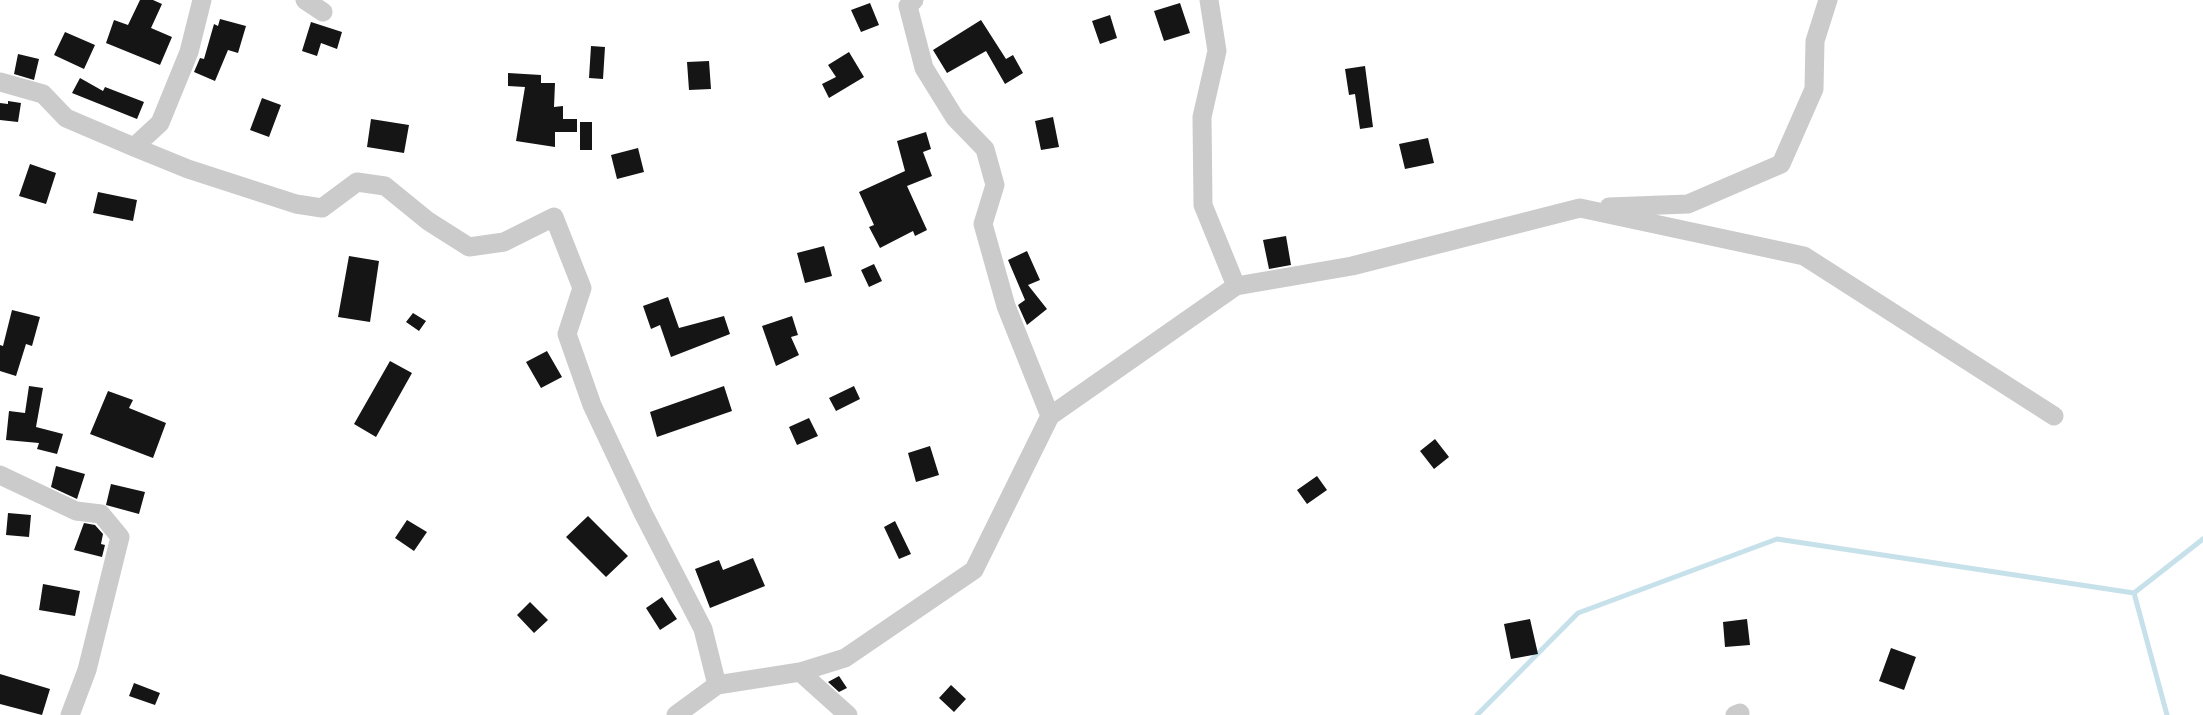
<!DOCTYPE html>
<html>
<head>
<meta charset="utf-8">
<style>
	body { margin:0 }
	canvas { display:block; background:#fff }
</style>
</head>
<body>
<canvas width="2203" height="715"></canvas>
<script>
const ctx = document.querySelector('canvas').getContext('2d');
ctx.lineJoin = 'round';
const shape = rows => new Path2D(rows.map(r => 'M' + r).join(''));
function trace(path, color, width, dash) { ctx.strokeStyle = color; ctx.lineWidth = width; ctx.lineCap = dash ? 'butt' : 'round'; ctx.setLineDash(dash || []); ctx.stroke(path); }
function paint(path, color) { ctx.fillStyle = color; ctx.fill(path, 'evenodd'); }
trace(shape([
	[2134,593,2167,715],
	[1477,715,1578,613,1777,539,2134,593,2203,539]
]), '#c7e1eb', 5);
paint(shape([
	[140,0,153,0,162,4,151,28,172,37,160,65,106,43,114,20,128,25],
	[870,3,879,25,861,32,851,10],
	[1180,3,1190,33,1164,41,1154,11],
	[1110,15,1117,38,1100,44,1092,21],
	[220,19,246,26,238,53,228,50,215,81,194,72,200,58,204,59,214,24,218,26],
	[981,20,1006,59,1013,55,1023,73,1005,84,986,51,947,73,933,50],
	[311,22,342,32,337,49,321,43,317,56,302,51],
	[65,32,95,45,84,69,54,55],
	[591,46,605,47,603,79,589,78],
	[849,52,864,77,829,98,822,84,836,77,828,65],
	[18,54,39,59,34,80,14,74],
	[709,61,711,89,689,90,687,62],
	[1365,66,1373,127,1360,129,1355,94,1349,95,1345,69],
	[508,73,541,75,541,83,555,83,554,107,563,106,563,119,577,119,577,132,555,132,555,147,516,141,525,87,508,86],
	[80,78,103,91,105,87,144,102,137,119,72,93],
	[262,98,281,105,269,137,250,130],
	[8,101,21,103,18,122,0,120,0,103,8,104],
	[1053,117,1059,147,1041,150,1035,121],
	[371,119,409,125,404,153,367,147],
	[580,122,592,122,592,150,580,150],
	[926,132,931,149,923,152,932,176,907,186,927,230,915,236,913,231,880,248,869,227,874,225,859,192,905,171,897,141],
	[1428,138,1434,163,1405,169,1399,144],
	[638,148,644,172,617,179,611,155],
	[30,164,56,173,46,204,19,196],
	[98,192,137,200,133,221,93,213],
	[1286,236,1291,265,1269,269,1263,240],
	[824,246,832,276,805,283,797,253],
	[1027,251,1040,280,1028,285,1047,309,1027,325,1018,305,1025,300,1008,260],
	[349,256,379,261,370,322,338,317],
	[874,264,882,281,869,287,861,270],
	[668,297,679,328,724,316,730,334,671,357,660,325,651,329,643,306],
	[12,310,40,317,32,346,26,344,16,376,0,371,0,345,3,346],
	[413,313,426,321,419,331,406,322],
	[792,316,798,335,791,337,799,355,776,366,762,326],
	[547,351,562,377,541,388,526,362],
	[390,361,412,373,376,437,354,424],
	[29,386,43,388,36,427,63,434,57,454,37,449,39,443,6,440,9,411,25,413],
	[724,386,732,411,657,437,650,412],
	[854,386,860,399,836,411,829,398],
	[108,391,133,400,129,408,166,423,153,458,90,434],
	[809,418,818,436,797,445,789,427],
	[1435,439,1449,457,1434,469,1420,451],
	[930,446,939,475,916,482,908,453],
	[56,466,85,474,77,499,51,487],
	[1317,476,1327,490,1307,504,1297,490],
	[111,484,145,492,139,514,106,505],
	[8,513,31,515,29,537,6,535],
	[588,516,628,556,606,577,566,537],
	[407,520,427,532,414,551,395,538],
	[895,521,911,554,899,559,884,527],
	[84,523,95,525,103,534,101,544,105,545,102,557,74,550],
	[753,558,765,586,710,608,695,569,719,560,723,570],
	[43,584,80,591,75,616,39,610],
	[662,597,677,619,660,630,646,608],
	[530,602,548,620,534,633,517,615],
	[1530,619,1538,654,1511,659,1504,624],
	[1747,619,1750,645,1725,647,1723,622],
	[1891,648,1916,657,1904,690,1879,681],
	[0,674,50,689,42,715,0,704],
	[839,676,847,688,839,692,828,682],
	[134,683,160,693,155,705,129,696],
	[951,685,966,699,954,712,939,698]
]), '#151515');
trace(shape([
	[305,0,323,12],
	[914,0,908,6,924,68,955,118,985,149,995,185,983,224,1006,306,1050,416],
	[1209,0,1217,51,1202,117,1203,205,1236,286],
	[0,82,43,94,66,118,134,147,188,169,296,204,322,208,357,182,385,186,428,221,469,247,504,242,554,217,582,288,567,334,592,405,643,513,703,629,717,685],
	[134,147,160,123,189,52,202,0],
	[1609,207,1688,204,1781,164,1814,89,1815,41,1828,0],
	[0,475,76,511,101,514,120,537,87,670,70,715],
	[800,672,848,715],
	[676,715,717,685,800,672,845,658,974,570,1050,416,1236,286,1352,266,1580,208,1804,256,2054,416],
	[1735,715,1740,713]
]), '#cbcbcb', 19);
</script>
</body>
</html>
